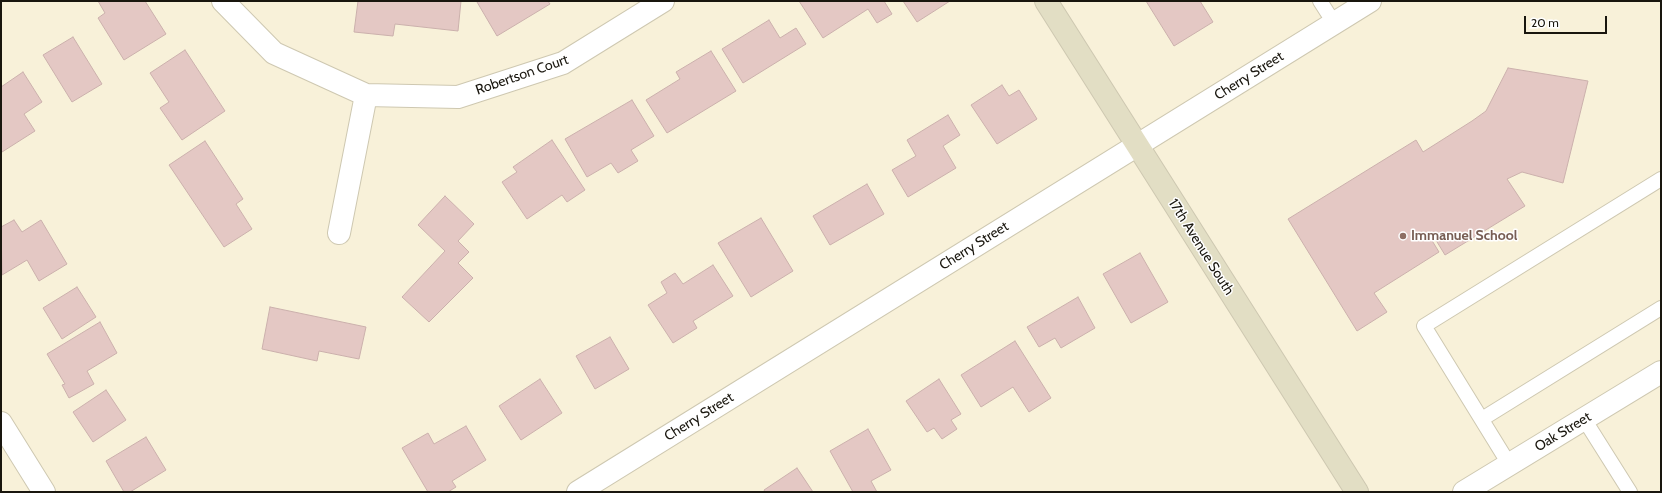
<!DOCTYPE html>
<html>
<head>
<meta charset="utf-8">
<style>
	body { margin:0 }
	#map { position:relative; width:1662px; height:493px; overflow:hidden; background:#f8f1d9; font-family:Cabin,sans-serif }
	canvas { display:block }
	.frame { position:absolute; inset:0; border:2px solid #19160e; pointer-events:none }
	.scale { position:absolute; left:1524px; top:16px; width:83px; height:18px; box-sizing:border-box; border:2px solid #19160e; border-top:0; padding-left:5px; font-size:12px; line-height:14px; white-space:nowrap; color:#19160e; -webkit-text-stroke:3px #fff; paint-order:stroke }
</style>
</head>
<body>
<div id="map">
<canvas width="1662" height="493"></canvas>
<div class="frame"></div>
<div class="scale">20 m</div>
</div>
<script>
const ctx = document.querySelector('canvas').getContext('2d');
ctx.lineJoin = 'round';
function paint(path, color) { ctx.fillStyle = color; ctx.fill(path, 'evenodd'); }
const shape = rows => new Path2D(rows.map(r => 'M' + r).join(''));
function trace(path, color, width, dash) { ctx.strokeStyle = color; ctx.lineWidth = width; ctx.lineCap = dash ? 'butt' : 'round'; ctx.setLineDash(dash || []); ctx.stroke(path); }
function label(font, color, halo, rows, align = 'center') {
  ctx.font = font + ' Cabin,sans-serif'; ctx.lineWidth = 3; ctx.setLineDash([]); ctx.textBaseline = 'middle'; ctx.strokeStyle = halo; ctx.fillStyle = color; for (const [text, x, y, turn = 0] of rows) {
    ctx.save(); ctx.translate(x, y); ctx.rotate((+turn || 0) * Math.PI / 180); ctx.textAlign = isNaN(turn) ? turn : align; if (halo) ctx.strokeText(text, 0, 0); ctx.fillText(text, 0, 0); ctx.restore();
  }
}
const building = shape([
	[98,1,145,1,166,34,124,60,98,18,105,13,98,1],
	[358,1,461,1,458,31,395,24,393,36,354,32,358,1],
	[479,1,548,1,550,4,497,36,477,2,479,1],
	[799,1,884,1,892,14,877,23,868,9,823,38,799,1],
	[903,1,950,1,917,22,903,1],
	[1146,1,1200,1,1213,22,1174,46,1146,1],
	[769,20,780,38,796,28,806,44,743,83,722,49,769,20],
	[73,37,102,84,72,102,43,55,73,37],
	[185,50,225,111,182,140,160,108,169,102,150,73,185,50],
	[711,51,736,91,667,133,646,100,680,79,676,72,711,51],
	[1508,68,1588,81,1563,183,1522,172,1507,179,1525,206,1445,255,1431,232,1428,234,1439,252,1374,293,1387,312,1357,331,1288,219,1416,140,1423,152,1472,121,1486,111,1508,68],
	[23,72,42,102,24,114,35,131,2,152,1,150,1,87,23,72],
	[1002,85,1009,96,1019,90,1037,119,997,144,971,105,1002,85],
	[632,100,654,136,631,150,638,161,618,173,611,163,587,177,565,139,632,100],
	[948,115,960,135,943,146,956,168,908,197,892,170,916,156,907,140,948,115],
	[552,140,585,190,567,202,562,195,527,219,502,182,517,172,513,167,552,140],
	[205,141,243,199,236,204,252,229,224,247,169,165,205,141],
	[867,184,884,214,830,245,813,216,867,184],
	[445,196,474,224,458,241,469,252,458,263,473,278,429,322,402,297,445,251,418,225,445,196],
	[761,218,793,271,751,297,718,243,761,218],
	[14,220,22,232,41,220,67,264,39,281,27,260,2,275,1,227,14,220],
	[1140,253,1168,302,1131,323,1103,274,1140,253],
	[713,265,733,296,693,321,697,328,673,343,648,305,667,293,661,282,675,273,683,284,713,265],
	[77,287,96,317,62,339,43,308,77,287],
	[1078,297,1095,328,1061,348,1055,338,1039,347,1027,327,1078,297],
	[270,307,366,327,359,359,319,351,317,361,262,349,270,307],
	[100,322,117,353,87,371,94,384,69,398,62,385,65,384,47,354,100,322],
	[610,337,629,369,595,389,576,356,610,337],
	[1015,341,1051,398,1029,412,1013,387,981,407,961,375,1015,341],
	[540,379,562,413,521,440,499,406,540,379],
	[939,379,961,414,951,420,957,429,942,439,934,428,927,432,906,401,939,379],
	[106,390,126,420,93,442,73,412,106,390],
	[466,426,486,460,452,481,456,487,448,492,428,492,402,448,428,433,434,444,466,426],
	[868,429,891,470,871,481,877,492,853,492,830,451,868,429],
	[146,437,166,470,130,492,124,492,106,461,146,437],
	[797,468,813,492,765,492,764,490,797,468]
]);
paint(building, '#e4c8c4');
trace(building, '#cbb0ac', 1);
const lane = shape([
	[1320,1,1334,23],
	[1482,419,1661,308],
	[1584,419,1630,492],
	[1509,464,1424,326,1661,179]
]);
const street = shape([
	[223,1,274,53,366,95,339,233],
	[366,95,458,97,563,63,663,1],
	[1,423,44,492],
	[578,492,1370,1],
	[1464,492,1661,372]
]);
const secondary = shape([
	[1046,1,1357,492]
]);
trace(lane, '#cec8b1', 16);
trace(street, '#cec8b1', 24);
trace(secondary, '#cec8b1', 24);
trace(lane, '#fff', 14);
trace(street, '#fff', 22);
trace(secondary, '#e2dec4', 22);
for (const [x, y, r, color] of [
	[1403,236,4,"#8d6e63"]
]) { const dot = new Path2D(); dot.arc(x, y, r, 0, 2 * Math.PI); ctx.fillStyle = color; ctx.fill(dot); trace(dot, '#fff', 1.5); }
label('14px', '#19160e', '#fff', [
	["Robertson Court",522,75,-19],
	["Cherry Street",1249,76,-32],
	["Cherry Street",974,246,-32],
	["17th Avenue South",1201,247,58],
	["Cherry Street",699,417,-32],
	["Oak Street",1563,432,-31]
]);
label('bold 14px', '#785e54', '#fff', [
	["Immanuel School",1411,236]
], 'left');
</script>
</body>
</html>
